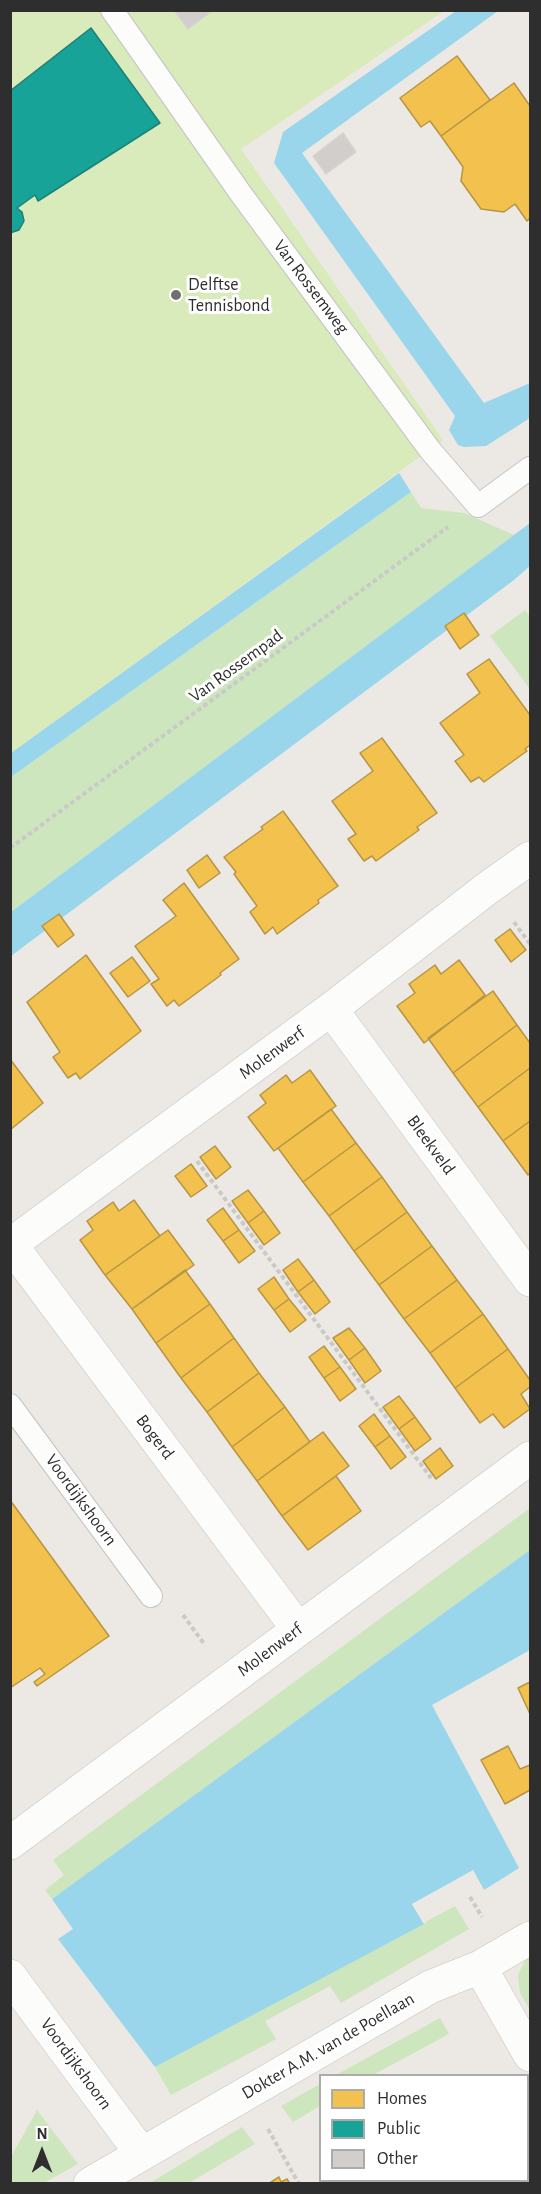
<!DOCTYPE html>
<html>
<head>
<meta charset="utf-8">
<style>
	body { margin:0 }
	#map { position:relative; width:541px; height:2194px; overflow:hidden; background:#ece8e4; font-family:"Alegreya Sans",sans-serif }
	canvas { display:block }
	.frame { position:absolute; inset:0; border:12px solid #2e2e2e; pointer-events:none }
	.legend { position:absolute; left:319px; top:2074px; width:210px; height:108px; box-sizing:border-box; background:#fff; border:2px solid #ababab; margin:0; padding:8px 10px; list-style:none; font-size:18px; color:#2e2e2e }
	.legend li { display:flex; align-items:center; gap:12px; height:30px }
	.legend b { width:30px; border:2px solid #ababab }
	.north { position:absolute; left:12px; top:2122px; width:60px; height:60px; -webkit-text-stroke:4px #fff; paint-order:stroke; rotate:0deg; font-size:16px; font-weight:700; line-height:24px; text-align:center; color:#2e2e2e }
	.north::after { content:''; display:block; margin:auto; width:21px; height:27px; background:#2e2e2e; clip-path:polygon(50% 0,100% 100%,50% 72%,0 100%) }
</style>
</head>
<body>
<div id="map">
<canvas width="541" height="2194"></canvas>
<div class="frame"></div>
<ul class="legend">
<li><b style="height:16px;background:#f2c14e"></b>Homes</li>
<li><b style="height:16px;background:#17a398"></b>Public</li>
<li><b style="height:16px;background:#d1cecb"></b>Other</li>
</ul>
<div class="north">N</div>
</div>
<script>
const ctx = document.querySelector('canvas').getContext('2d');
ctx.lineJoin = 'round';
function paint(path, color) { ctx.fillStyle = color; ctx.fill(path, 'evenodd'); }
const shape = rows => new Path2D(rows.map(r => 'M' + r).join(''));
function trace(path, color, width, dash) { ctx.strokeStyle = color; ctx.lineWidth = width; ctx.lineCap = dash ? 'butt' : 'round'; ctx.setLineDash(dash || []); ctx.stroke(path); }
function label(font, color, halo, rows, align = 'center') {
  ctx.font = font + ' "Alegreya Sans",sans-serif'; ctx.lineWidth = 6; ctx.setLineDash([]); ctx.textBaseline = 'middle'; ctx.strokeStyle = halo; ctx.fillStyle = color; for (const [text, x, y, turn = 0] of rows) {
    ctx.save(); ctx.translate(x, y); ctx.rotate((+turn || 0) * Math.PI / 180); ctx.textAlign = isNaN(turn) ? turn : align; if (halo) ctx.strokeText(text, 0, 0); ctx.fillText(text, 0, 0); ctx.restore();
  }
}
paint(shape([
	[411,492,421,508,464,513,514,535,11,912,11,777],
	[525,610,530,617,530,689,490,636],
	[530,1508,530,1550,52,1899,45,1890,64,1875,53,1860],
	[455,1906,469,1929,341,2003,330,1986,265,2021,276,2039,171,2095,155,2067],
	[530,1954,530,1972,529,1974,530,2010,520,1993,518,1975,527,1956],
	[440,2018,449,2034,373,2075,336,2075],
	[320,2084,320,2106,293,2122,281,2106],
	[528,2102,530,2107,530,2153,528,2148],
	[37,2110,78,2164,44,2183,11,2183,11,2157],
	[242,2127,255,2144,189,2183,150,2183]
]), '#cee6be');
paint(shape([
	[11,11,444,11,241,149,443,440,11,753]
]), '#d9eabb');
paint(shape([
	[456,11,498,11,302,153,484,403,530,383,530,418,486,446,464,447,458,445,449,430,455,416,274,163,283,132],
	[399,473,411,492,11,777,11,753],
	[530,523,530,566,514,580,11,956,11,912],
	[530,1550,530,1650,432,1705,519,1868,484,1890,473,1871,412,1904,424,1924,155,2067,58,1939,73,1929,52,1899]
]), '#99d6ec');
paint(shape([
	[473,1870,484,1890,481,1891,472,1874,416,1905,426,1923,424,1924,412,1904]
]), '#ece8e4');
const homes = shape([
	[457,56,490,100,441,136,430,121,421,127,400,98,457,56],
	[514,83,530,106,530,218,527,221,515,204,504,212,481,209,461,181,463,167,441,136,514,83],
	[464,613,479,635,460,649,445,626,464,613],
	[489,659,530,715,530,745,525,749,527,751,484,782,479,777,471,782,455,761,464,755,440,723,480,693,467,674,489,659],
	[382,738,437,813,417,827,419,830,376,861,372,856,364,861,348,839,356,834,332,801,373,771,360,753,382,738],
	[283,811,338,886,318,900,319,903,277,934,273,927,265,934,250,912,257,906,234,874,236,872,224,857,263,829,261,827,283,811],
	[207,855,220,873,199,888,187,870,207,855],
	[184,883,239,959,220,973,221,975,179,1006,174,1000,167,1006,151,984,159,979,135,946,176,916,163,900,184,883],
	[59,914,74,935,58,947,42,926,59,914],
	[510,929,526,950,511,962,495,940,510,929],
	[86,955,141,1031,80,1079,76,1073,68,1078,53,1057,60,1052,27,1002,86,955],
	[132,957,150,981,128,997,110,973,132,957],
	[459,960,485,995,424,1043,397,1006,415,993,409,984,435,965,441,974,459,960],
	[493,991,517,1025,453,1073,428,1038,493,991],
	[517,1025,530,1043,530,1068,478,1107,453,1073,517,1025],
	[10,1059,43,1103,10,1130,10,1059],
	[530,1068,530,1121,503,1141,478,1107,530,1068],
	[310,1070,336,1106,274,1151,248,1117,266,1103,260,1095,286,1075,292,1083,310,1070],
	[331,1109,356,1143,303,1182,278,1148,331,1109],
	[530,1121,530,1173,528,1175,503,1141,530,1121],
	[356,1143,382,1177,329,1216,303,1182,356,1143],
	[215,1146,231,1167,216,1179,200,1157,215,1146],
	[191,1164,207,1186,191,1197,175,1176,191,1164],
	[382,1177,407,1212,354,1251,329,1216,382,1177],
	[248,1190,264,1211,248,1223,232,1201,248,1190],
	[134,1200,160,1236,105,1275,80,1240,93,1230,87,1221,113,1202,119,1211,134,1200],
	[223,1208,239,1230,223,1241,207,1220,223,1208],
	[264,1211,280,1233,264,1245,248,1223,264,1211],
	[407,1212,432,1246,379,1285,354,1251,407,1212],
	[168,1230,194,1265,132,1309,105,1275,168,1230],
	[239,1230,255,1251,239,1263,223,1241,239,1230],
	[432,1246,457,1280,404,1319,379,1285,432,1246],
	[298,1259,314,1280,298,1292,283,1270,298,1259],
	[185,1270,210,1304,156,1343,132,1309,185,1270],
	[274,1277,289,1299,274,1310,258,1289,274,1277],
	[314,1280,330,1302,315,1314,298,1292,314,1280],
	[457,1280,483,1314,430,1353,404,1319,457,1280],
	[289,1299,306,1320,290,1332,274,1310,289,1299],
	[210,1304,234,1338,181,1378,156,1343,210,1304],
	[483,1314,508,1349,455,1388,430,1353,483,1314],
	[349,1328,365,1348,349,1360,333,1338,349,1328],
	[234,1338,259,1373,207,1412,181,1378,234,1338],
	[324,1346,340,1367,324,1378,309,1357,324,1346],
	[365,1348,381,1371,365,1383,349,1360,365,1348],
	[508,1349,530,1380,530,1387,521,1394,530,1409,504,1428,493,1414,480,1423,455,1388,508,1349],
	[340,1367,356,1389,340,1401,324,1378,340,1367],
	[259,1373,285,1407,232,1447,207,1412,259,1373],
	[399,1396,415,1417,399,1429,383,1407,399,1396],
	[285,1407,310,1442,257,1481,232,1447,285,1407],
	[374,1414,390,1436,375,1447,359,1426,374,1414],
	[415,1417,431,1439,415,1451,399,1429,415,1417],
	[323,1432,349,1466,282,1516,257,1481,323,1432],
	[390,1436,406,1457,391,1469,375,1447,390,1436],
	[440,1448,453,1466,436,1479,423,1461,440,1448],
	[336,1476,361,1511,308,1550,282,1516,336,1476],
	[10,1500,109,1636,37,1686,34,1682,45,1674,40,1668,10,1688,10,1500],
	[530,1682,530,1714,518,1688,530,1682],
	[508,1746,520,1769,530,1765,530,1790,505,1804,481,1760,508,1746],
	[279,2177,281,2182,287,2179,290,2184,268,2184,279,2177],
	[375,2180,409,2180,404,2184,377,2184,375,2180],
	[409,2180,467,2180,469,2184,404,2184,409,2180]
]);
paint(homes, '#f2c14e');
trace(homes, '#b79544', 1.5);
const public = shape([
	[91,28,160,123,38,201,35,195,17,208,22,212,24,221,19,230,10,233,10,91,91,28]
]);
paint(public, '#17a398');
trace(public, '#1e8078', 1.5);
const building = shape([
	[174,10,213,10,188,29,174,10],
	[343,133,356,152,326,174,313,156,343,133]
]);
paint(building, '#d1cecb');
trace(building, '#d7d4d0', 1.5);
const lane = shape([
	[112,10,241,194,430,450,478,506,530,468],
	[10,1405,151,1596]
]);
const street = shape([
	[331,1009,530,1280],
	[10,1245,331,1009,489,887,530,858],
	[11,1245,298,1629],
	[10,1843,530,1458],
	[480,1967,530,2055],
	[10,1976,141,2153],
	[90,2184,430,1987,480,1967,530,1938]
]);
trace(lane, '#c5c4c5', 24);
trace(street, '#c5c4c5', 34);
trace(shape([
	[10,848,448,527],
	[514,922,530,944],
	[197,1161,431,1478],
	[183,1615,205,1645],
	[470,1897,482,1917],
	[268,2129,299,2184]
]), '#c9c9c8', 4, [4.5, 3]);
trace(lane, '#fcfcfb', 22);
trace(street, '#fcfcfb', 33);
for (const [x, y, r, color] of [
	[176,295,6,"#706f6e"]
]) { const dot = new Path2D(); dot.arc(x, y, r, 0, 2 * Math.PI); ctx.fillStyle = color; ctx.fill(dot); trace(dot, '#fff', 2); }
label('18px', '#2e2e2e', '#fff', [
	["Delftse",188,285],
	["Tennisbond",188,306]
], 'left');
label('18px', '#2e2e2e', '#fff', [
	["Van Rossemweg",311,287,53],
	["Van Rossempad",236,666,-36],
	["Molenwerf",272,1053,-36],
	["Bleekveld",431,1145,54],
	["Bogerd",155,1437,53],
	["Voordijkshoorn",81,1500,54],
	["Molenwerf",270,1650,-37],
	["Dokter A.M. van de Poellaan",328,2046,-30],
	["Voordijkshoorn",76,2064,54]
]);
</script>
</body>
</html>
